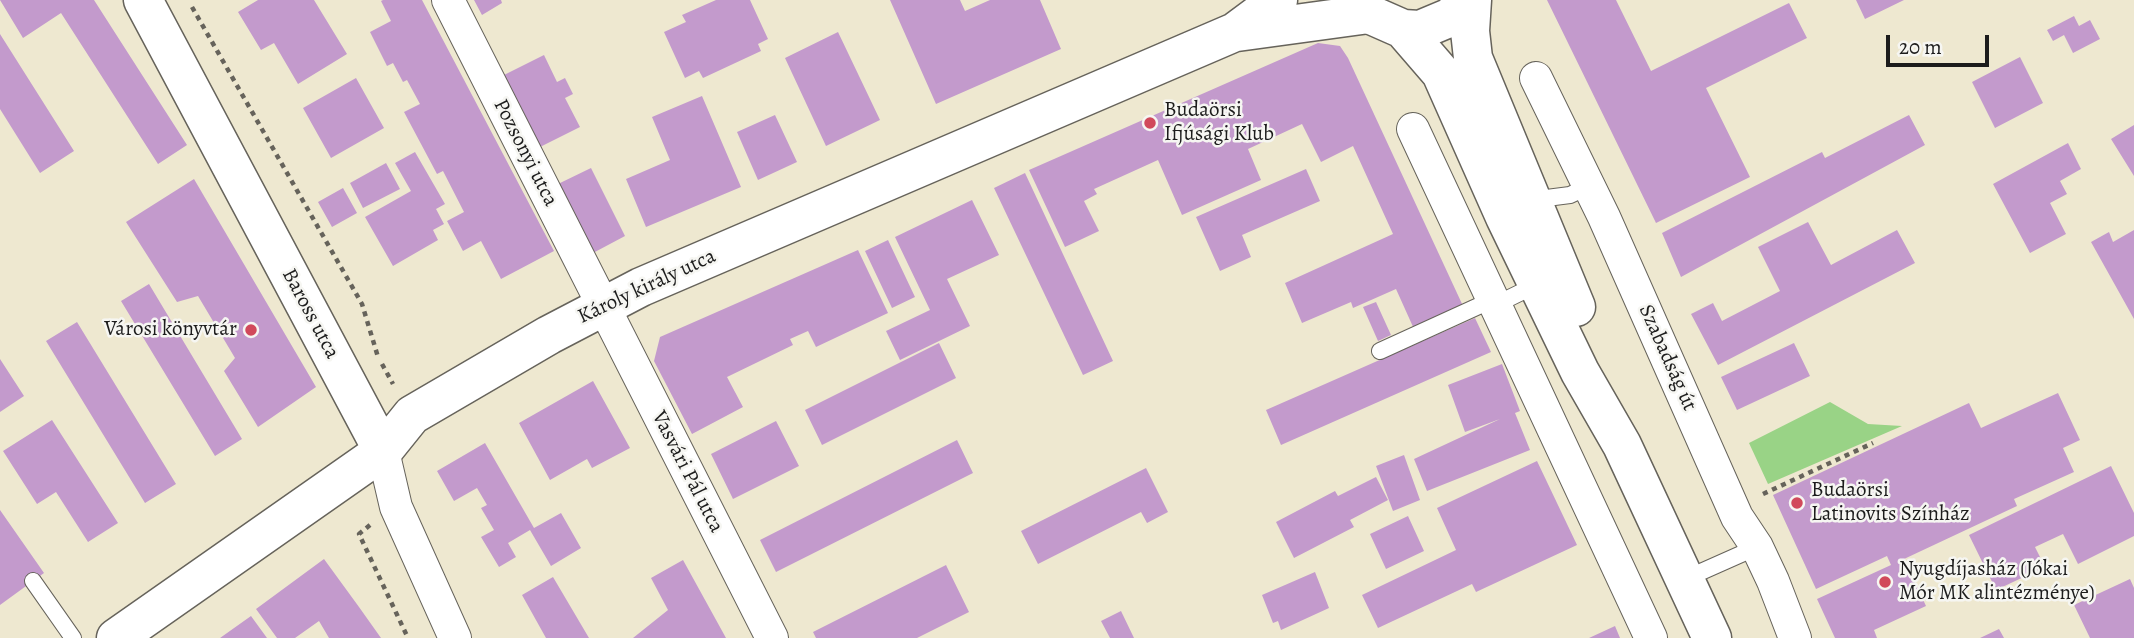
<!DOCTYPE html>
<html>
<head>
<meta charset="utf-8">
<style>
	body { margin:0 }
	#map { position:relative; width:2134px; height:638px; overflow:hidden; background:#eee8d0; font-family:Alegreya,serif }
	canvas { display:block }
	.scale { position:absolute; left:1886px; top:35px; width:103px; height:32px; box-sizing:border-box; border:4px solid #1c1c1c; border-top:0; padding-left:9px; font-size:21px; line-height:24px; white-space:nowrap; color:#1c1c1c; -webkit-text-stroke:5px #f6f6f2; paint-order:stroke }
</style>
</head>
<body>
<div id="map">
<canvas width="2134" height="638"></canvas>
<div class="scale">20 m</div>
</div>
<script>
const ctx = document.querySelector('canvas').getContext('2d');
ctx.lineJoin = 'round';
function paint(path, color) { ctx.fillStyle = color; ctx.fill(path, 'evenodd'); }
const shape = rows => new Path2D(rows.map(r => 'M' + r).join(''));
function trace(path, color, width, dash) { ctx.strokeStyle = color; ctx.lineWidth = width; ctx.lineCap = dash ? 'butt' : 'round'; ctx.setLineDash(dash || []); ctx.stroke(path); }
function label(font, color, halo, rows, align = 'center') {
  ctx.font = font + ' Alegreya,serif'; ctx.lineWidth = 5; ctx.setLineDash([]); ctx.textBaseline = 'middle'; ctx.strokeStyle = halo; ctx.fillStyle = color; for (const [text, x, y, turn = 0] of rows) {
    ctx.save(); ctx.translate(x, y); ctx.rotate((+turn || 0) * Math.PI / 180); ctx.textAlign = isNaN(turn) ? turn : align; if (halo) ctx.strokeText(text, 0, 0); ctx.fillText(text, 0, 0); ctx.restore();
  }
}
paint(shape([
	[1830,402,1868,424,1902,426,1768,484,1749,443]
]), '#99d386');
paint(shape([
	[0,0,94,0,187,145,158,164,61,13,23,38],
	[258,0,314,0,347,54,298,84,274,43,261,50,238,12],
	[383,0,422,0,554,251,501,279,481,241,463,251,447,221,464,212,443,171,437,174,404,112,420,104,407,80,403,82,393,63,387,66,370,32,391,21,381,1],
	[474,0,501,0,502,3,482,15],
	[716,0,750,0,768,39,758,44,761,51,703,78,699,71,685,78,664,32,686,22,682,15],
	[890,0,960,0,965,11,990,0,1040,0,1061,49,936,104],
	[1547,0,1616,0,1651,71,1789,3,1807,38,1706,88,1750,177,1656,223],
	[1856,0,1904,0,1865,19],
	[2074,16,2079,26,2090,20,2100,39,2073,53,2064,35,2053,41,2047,30],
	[838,32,880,120,826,146,785,58],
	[0,34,74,151,40,173,0,109],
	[1318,43,1340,46,1348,58,1463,306,1414,329,1396,289,1353,308,1351,302,1302,323,1285,283,1393,234,1353,146,1321,162,1302,124,1248,149,1261,180,1182,215,1158,160,1094,189,1097,194,1084,201,1099,231,1065,247,1029,170],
	[544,55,557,82,565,78,573,94,565,98,580,127,540,147,504,75],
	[2020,57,2043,103,1995,128,1972,82],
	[356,78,384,128,331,158,303,108],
	[702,96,741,187,646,227,626,179,670,160,652,117],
	[775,115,797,162,758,180,737,132],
	[1909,115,1925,145,1681,277,1662,233,1822,152,1825,158],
	[2134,125,2134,176,2111,139],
	[2068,143,2081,169,2060,181,2067,194,2050,203,2066,234,2030,253,1993,184],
	[415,152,445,204,436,209,444,224,433,230,438,240,393,266,365,217,411,191,395,163],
	[386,163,400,189,363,208,350,183],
	[591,168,625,236,593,253,558,184],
	[1306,169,1320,201,1242,235,1251,257,1220,271,1196,217],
	[1025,173,1113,361,1083,375,994,188],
	[194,179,316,387,258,427,224,371,235,358,198,296,177,302,126,222],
	[343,188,357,213,332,227,318,202],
	[972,200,999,255,947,279,970,326,900,360,886,331,930,310,895,237],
	[1808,222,1831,265,1897,230,1915,263,1718,365,1691,314,1713,303,1722,321,1780,291,1758,247],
	[2134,230,2134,319,2091,242,2109,232,2113,242],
	[888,240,915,297,892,308,865,251],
	[858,250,888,313,816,347,808,331,790,339,793,345,727,377,743,407,692,434,654,361,660,337],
	[149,284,242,439,215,456,121,301],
	[1376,302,1391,335,1378,341,1363,307],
	[1475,318,1491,352,1281,445,1266,410],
	[77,322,176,484,145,503,46,341],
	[939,343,956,378,822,445,805,410],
	[1794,343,1810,376,1737,410,1721,377],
	[0,359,24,396,0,412],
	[1502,364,1520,411,1515,413,1530,450,1427,491,1414,459,1500,419,1465,432,1448,385],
	[593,381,630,448,592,468,587,459,550,480,519,423],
	[2058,393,2080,440,2063,448,2074,472,2014,499,2017,506,1904,559,1926,606,1874,630,1877,638,1835,638,1817,599,1891,565,1887,556,1816,589,1773,495,1969,403,1981,428],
	[52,420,118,523,88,542,56,492,37,504,3,451],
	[776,421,799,466,733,499,711,454],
	[957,440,973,473,776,572,760,540],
	[485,443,534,528,561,513,581,548,551,566,530,530,508,543,516,557,499,567,481,537,494,530,481,508,487,505,477,488,454,501,437,471],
	[1404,455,1420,500,1393,511,1376,466],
	[1537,461,1577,545,1476,592,1472,584,1378,628,1362,595,1456,550,1437,508],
	[2111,466,2134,513,2134,536,2078,564,2063,534,2035,547,2045,567,1996,590,1969,535],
	[1146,468,1168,512,1147,523,1141,512,1038,564,1021,531],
	[1376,477,1388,500,1350,520,1354,527,1294,558,1276,522,1335,491,1338,496],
	[0,510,44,573,0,605],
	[1408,516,1424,551,1386,569,1370,534],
	[324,559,359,607,381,638,329,638,319,621,295,638,277,638,256,609],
	[683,560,726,638,633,638,668,610,651,578],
	[946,565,969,612,917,638,816,638,813,632],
	[1315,572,1329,608,1281,630,1278,621,1273,623,1262,595],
	[553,577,589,638,546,638,522,595],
	[2130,579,2134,588,2134,638,2090,638,2074,605],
	[1121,611,1134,638,1110,638,1101,621],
	[251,616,267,638,220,638],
	[1615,626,1620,638,1589,638],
	[1999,629,2004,638,1980,638]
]), '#c39acc');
const lane = shape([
	[1531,200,1570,195,1589,186],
	[1497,304,1538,284],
	[1380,351,1494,299],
	[1685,579,1757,547],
	[33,581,73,638]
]);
const street = shape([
	[448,0,772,638],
	[1536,78,1604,217,1737,517,1757,547,1773,581,1795,638],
	[1413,129,1651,638],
	[383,451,396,507,455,638]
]);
const secondary = shape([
	[143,0,383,451],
	[1237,32,1369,14],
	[116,638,383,451,412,415,549,335,641,287,1235,32,1278,0]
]);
const primary = shape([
	[1357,0,1369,14,1403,29,1420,30,1451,17,1467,0],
	[1472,0,1470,31,1473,58,1576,307],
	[1403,29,1441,73,1505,217,1580,372,1622,445,1712,638]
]);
trace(lane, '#66635b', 18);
trace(street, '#66635b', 34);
trace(secondary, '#66635b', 41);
trace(primary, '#66635b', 41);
trace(shape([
	[192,7,362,304,378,357],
	[382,364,393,384],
	[1763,494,1873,443],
	[370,525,359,534,408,638]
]), '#66635b', 4.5, [5, 5]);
trace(lane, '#fff', 16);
trace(street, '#fff', 32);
trace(secondary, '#fff', 38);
trace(primary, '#fff', 38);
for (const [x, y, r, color] of [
	[1150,123,7,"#d1495b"],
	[251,330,7,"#d1495b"],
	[1797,503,7,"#d1495b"],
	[1885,582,7,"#d1495b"]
]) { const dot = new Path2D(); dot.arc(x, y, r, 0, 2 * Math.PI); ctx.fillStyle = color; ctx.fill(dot); trace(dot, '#f6f6f2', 2.5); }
label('21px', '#1c1c1c', '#f6f6f2', [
	["Budaörsi",1164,111],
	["Ifjúsági Klub",1164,135],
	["Városi könyvtár",237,330,"right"],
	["Budaörsi",1811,491],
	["Latinovits Színház",1811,515],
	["Nyugdíjasház (Jókai",1899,570],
	["Mór MK alintézménye)",1899,594]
], 'left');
label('21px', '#1c1c1c', '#f6f6f2', [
	["Pozsonyi utca",525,153,63],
	["Károly király utca",647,287,-25],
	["Baross utca",310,314,62],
	["Szabadság út",1667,358,66],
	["Vasvári Pál utca",687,472,63]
]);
</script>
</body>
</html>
